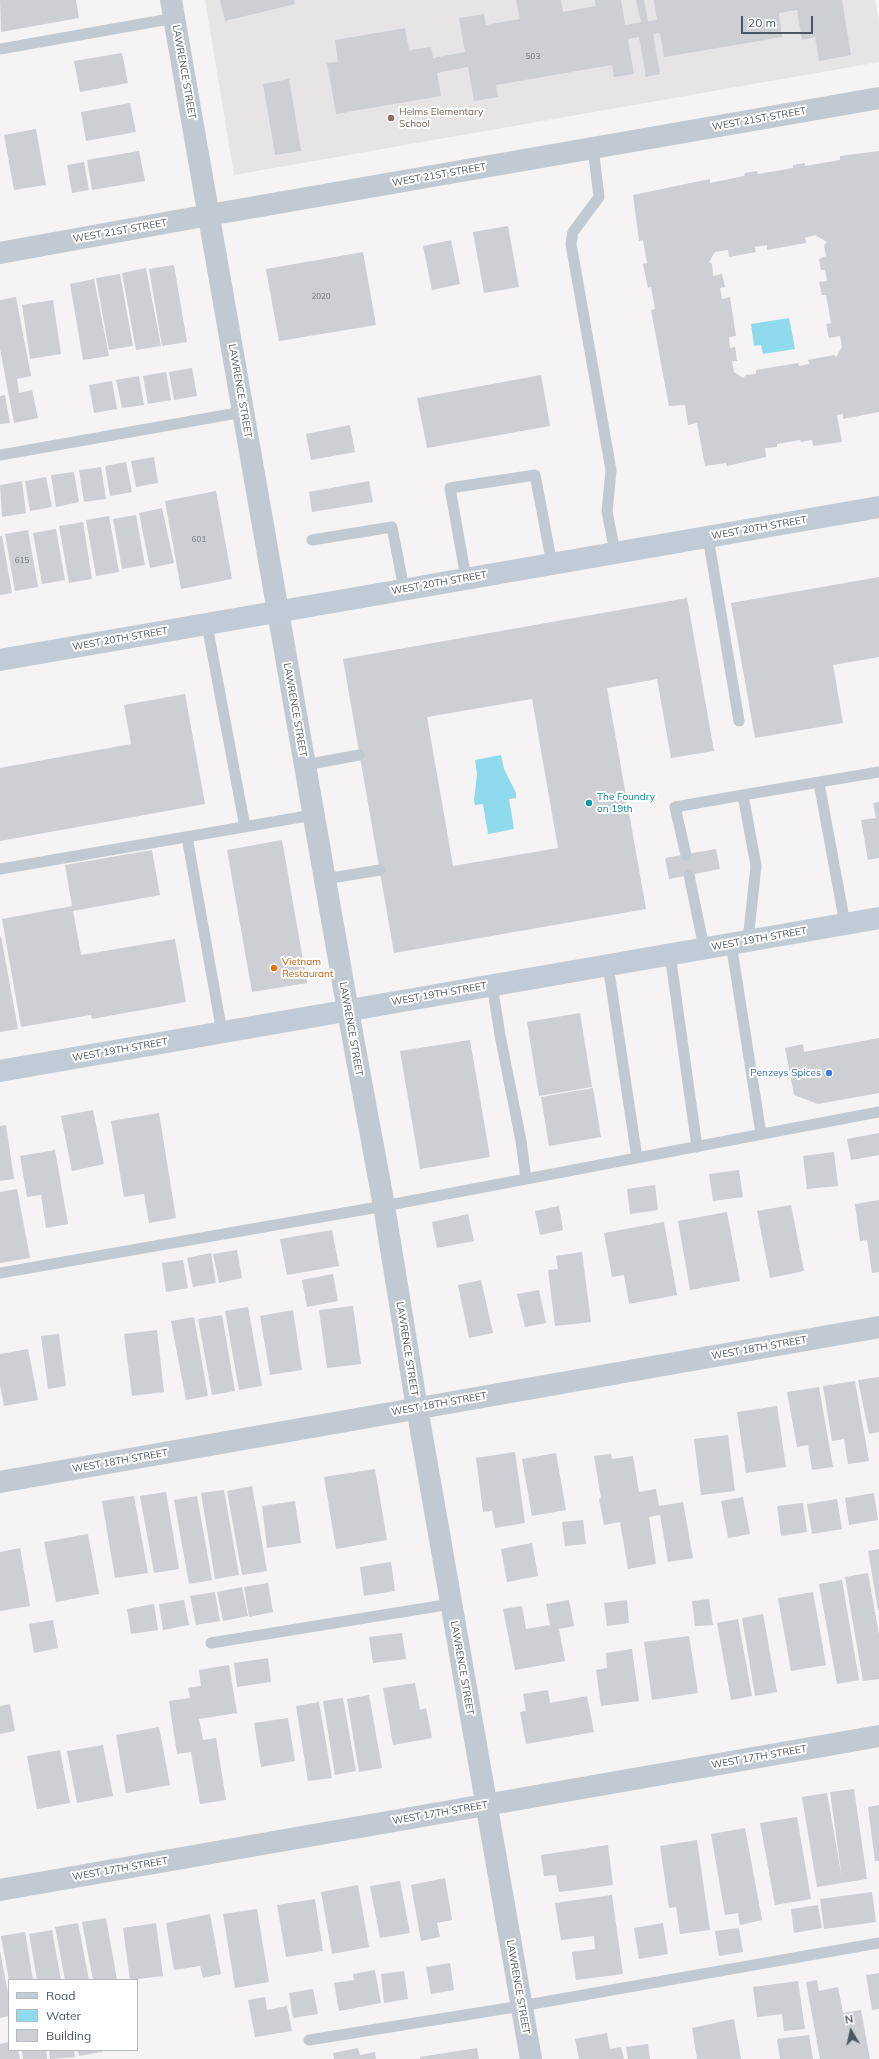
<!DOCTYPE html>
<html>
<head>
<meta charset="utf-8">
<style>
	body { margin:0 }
	#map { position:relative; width:879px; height:2059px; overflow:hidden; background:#f5f3f3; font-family:Mulish,sans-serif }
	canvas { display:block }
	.legend { position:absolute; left:8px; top:1979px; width:130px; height:72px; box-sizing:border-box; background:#fff; border:1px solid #b7bbc0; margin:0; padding:5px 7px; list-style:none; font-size:12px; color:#4a5661 }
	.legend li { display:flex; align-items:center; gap:8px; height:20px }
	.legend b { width:20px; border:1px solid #b7bbc0 }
	.north { position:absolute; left:831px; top:2011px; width:40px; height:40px; -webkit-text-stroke:3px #fff; paint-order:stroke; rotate:351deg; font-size:11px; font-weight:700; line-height:16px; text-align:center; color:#4a5661 }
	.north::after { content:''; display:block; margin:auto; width:14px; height:18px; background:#4a5661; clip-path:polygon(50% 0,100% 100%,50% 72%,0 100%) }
	.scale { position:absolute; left:741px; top:16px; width:72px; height:18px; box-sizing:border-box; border:2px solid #4a5661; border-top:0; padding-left:5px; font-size:12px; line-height:14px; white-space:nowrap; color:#4a5661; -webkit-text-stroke:3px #fff; paint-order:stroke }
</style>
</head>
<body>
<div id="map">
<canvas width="879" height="2059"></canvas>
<ul class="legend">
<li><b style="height:5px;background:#c1cbd6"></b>Road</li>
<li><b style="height:11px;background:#90daee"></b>Water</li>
<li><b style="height:11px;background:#cdcfd5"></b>Building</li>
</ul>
<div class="north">N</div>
<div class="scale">20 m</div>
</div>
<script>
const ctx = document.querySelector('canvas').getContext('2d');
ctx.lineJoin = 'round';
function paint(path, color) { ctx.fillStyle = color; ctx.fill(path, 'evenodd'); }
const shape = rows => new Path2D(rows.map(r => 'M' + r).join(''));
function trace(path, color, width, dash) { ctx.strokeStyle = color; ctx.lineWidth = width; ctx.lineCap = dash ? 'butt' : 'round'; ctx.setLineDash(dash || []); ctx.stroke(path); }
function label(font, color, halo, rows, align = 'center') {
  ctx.font = font + ' Mulish,sans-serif'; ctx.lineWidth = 4; ctx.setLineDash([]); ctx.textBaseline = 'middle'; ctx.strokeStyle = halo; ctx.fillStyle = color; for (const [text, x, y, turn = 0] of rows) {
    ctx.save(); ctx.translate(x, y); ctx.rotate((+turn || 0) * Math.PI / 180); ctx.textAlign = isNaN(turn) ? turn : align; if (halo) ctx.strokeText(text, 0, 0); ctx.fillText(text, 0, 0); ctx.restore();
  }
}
paint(shape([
	[205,0,875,0,879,23,879,62,234,175]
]), '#e6e4e5');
paint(shape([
	[789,318,795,349,763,354,761,345,754,346,751,324],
	[501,755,504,769,516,793,516,798,509,799,514,829,488,834,483,804,475,805,474,801,477,774,475,760]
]), '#90daee');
paint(shape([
	[0,0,76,0,79,18,1,32],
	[220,0,294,0,295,4,225,21],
	[516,0,561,0,563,12,596,6,595,0,621,0,625,25,641,22,636,0,644,0,648,21,657,20,654,0,842,0,851,55,819,61,815,37,802,40,797,10,779,13,782,37,664,57,660,33,653,34,660,74,646,77,639,37,628,39,634,74,614,77,612,65,496,85,498,97,474,101,468,67,437,73,441,96,336,114,327,63,338,62,335,40,405,28,409,50,431,47,433,58,465,52,459,18,484,14,486,25,520,19],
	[122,53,128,83,80,92,74,61],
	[289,79,301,151,275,155,263,84],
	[130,103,136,132,86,141,81,112],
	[36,129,46,185,14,190,4,135],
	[139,151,145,181,92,190,87,160],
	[879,151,879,412,843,419,843,414,837,415,842,442,813,446,812,440,801,442,800,440,777,444,777,447,765,448,766,457,727,466,726,463,705,466,697,423,688,425,685,405,669,406,651,310,655,309,651,287,648,288,643,264,647,263,643,240,639,241,633,195,710,179,710,183,744,176,745,173,757,171,758,174,793,168,793,165,805,163,805,166,840,160,840,156],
	[815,235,827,242,824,245,826,256,819,259,821,270,825,270,827,281,819,282,822,295,826,295,831,323,826,324,829,338,840,336,842,347,836,357,834,355,808,360,809,364,799,366,798,363,756,370,756,374,746,375,743,378,734,372,732,361,737,361,735,347,730,348,729,337,736,336,730,297,722,299,720,288,725,287,722,274,713,276,712,264,709,262,715,252,728,250,729,257,756,252,755,247,767,245,767,250,806,243,805,238],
	[84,162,89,190,72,193,67,165],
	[508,226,519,287,484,293,473,232],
	[451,240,460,284,432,290,423,246],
	[363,252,376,325,279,341,266,269],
	[174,265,187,342,162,346,149,269],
	[146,268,161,346,136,350,122,273],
	[120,274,133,346,109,350,96,278],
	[94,279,109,356,83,360,70,284],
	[16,297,31,376,17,379,19,393,32,390,38,418,14,423,0,349,0,300],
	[53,300,61,354,30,359,22,305],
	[192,368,197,396,174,400,169,372],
	[166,372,171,400,148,404,143,376],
	[541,375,550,426,427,448,417,398],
	[139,376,144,405,122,408,116,380],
	[112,381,117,409,94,413,89,385],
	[5,395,10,423,0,424,0,396],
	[350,425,355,452,311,460,306,434],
	[154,457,158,483,136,487,131,461],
	[126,462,132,492,110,496,105,466],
	[101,467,106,499,84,502,79,470],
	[74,472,79,502,56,507,51,475],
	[46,477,52,507,30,511,25,481],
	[22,481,26,513,2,517,0,485],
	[369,481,373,502,312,512,309,492],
	[216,491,232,579,181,589,165,501],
	[162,508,174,563,150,568,139,513],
	[136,515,145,565,122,569,113,519],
	[109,516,119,572,96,576,86,520],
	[83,522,92,579,69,583,59,526],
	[56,529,65,580,42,584,33,533],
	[28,530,38,587,15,591,5,534],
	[0,536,2,536,12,593,0,595],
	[879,577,879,657,833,665,843,723,755,738,731,603],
	[687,598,714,751,671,758,657,679,607,688,646,909,394,953,343,659],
	[532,699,558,848,453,866,427,717],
	[185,694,205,804,0,841,0,768,131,744,124,705],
	[879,802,879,858,868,860,861,820,876,818,873,803],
	[282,840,307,983,252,992,227,850],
	[716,849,720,869,669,879,665,858],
	[152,850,160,895,73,911,81,955,175,939,186,1002,92,1019,91,1015,21,1027,2,919,72,906,65,865],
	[1,936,18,1029,0,1032,0,937],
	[580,1013,592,1087,539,1096,527,1022],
	[879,1038,879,1093,818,1104,794,1095,785,1048,803,1044,804,1052],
	[470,1040,490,1157,420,1169,400,1051],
	[593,1088,601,1137,549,1146,541,1097],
	[93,1110,104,1164,72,1171,61,1116],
	[159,1113,176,1218,149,1223,144,1194,124,1197,111,1121],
	[6,1125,14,1179,0,1181,0,1126],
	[879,1133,879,1155,851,1160,847,1139],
	[55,1150,68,1224,46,1228,41,1195,27,1197,20,1156],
	[834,1152,838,1186,807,1189,803,1156],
	[739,1170,743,1197,713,1201,709,1174],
	[655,1185,658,1210,630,1214,627,1189],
	[17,1189,30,1258,0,1263,0,1192],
	[879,1200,879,1272,872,1273,867,1240,860,1241,855,1204],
	[791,1205,804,1271,770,1278,757,1211],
	[559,1206,563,1230,540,1235,535,1211],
	[727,1212,740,1281,690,1290,678,1221],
	[468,1214,474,1241,437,1248,432,1222],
	[664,1222,677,1295,629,1304,624,1275,612,1277,604,1233],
	[332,1230,339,1266,287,1275,280,1239],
	[237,1250,242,1278,219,1283,213,1254],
	[582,1252,591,1322,555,1326,548,1270,558,1269,556,1256],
	[211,1253,216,1283,193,1287,187,1258],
	[183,1260,188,1288,166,1292,162,1263],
	[333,1274,338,1301,307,1307,302,1280],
	[481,1280,493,1333,469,1338,458,1285],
	[539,1290,546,1323,525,1327,517,1294],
	[353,1306,361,1364,327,1368,319,1310],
	[248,1307,262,1386,239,1390,225,1311],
	[293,1310,302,1370,270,1375,260,1316],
	[222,1315,235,1391,212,1395,198,1319],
	[194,1317,208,1396,186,1400,171,1321],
	[157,1330,164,1392,132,1396,124,1334],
	[59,1334,66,1386,48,1389,41,1336],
	[28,1349,38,1400,4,1406,0,1385,0,1354],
	[879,1377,879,1432,869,1434,858,1380],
	[855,1381,869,1461,848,1464,844,1439,832,1441,823,1386],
	[819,1387,833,1467,812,1470,808,1445,797,1447,787,1392],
	[777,1406,786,1467,746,1473,737,1412],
	[728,1435,735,1491,701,1495,694,1439],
	[515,1452,525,1523,495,1528,492,1511,483,1512,476,1458],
	[556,1453,566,1510,532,1516,522,1459],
	[611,1454,612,1459,633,1456,639,1492,656,1489,659,1506,683,1502,693,1558,668,1562,660,1515,649,1517,656,1564,628,1569,620,1522,604,1525,599,1499,601,1498,594,1456],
	[375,1469,387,1540,336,1549,324,1477],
	[252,1486,267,1571,242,1575,227,1491],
	[224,1490,239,1575,215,1579,201,1493],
	[166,1492,179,1569,154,1573,140,1496],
	[874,1493,878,1520,849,1525,845,1498],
	[134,1496,148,1573,115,1578,102,1501],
	[197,1496,212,1580,189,1584,174,1500],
	[743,1497,750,1534,728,1538,721,1501],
	[837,1499,842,1529,812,1534,807,1504],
	[295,1501,301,1543,267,1548,262,1506],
	[803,1503,807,1532,781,1536,777,1506],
	[583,1520,586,1544,565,1546,562,1522],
	[88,1534,99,1594,56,1602,44,1542],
	[532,1543,538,1576,507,1582,501,1549],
	[20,1548,30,1606,0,1611,0,1552],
	[879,1549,879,1610,878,1610,868,1551],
	[391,1562,395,1591,364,1596,360,1567],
	[868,1573,879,1634,879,1679,863,1681,845,1577],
	[842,1580,859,1680,837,1684,819,1584],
	[268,1583,273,1612,249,1617,244,1587],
	[242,1587,248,1616,223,1621,217,1592],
	[215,1592,220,1621,196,1625,190,1596],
	[813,1592,826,1665,791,1671,778,1598],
	[709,1599,713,1625,695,1626,692,1601],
	[184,1600,189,1625,163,1630,159,1604],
	[569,1600,574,1626,559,1629,565,1661,515,1670,503,1609,522,1606,526,1629,550,1625,546,1604],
	[627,1600,629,1623,607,1626,604,1603],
	[154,1604,158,1630,131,1634,127,1609],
	[763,1614,777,1692,755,1696,742,1618],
	[738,1619,752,1696,731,1700,717,1623],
	[53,1620,58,1648,34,1653,29,1624],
	[402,1633,406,1659,373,1663,369,1637],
	[689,1636,698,1693,652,1700,644,1642],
	[632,1649,639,1701,601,1706,596,1670,607,1668,606,1653],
	[268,1658,271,1682,237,1687,234,1663],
	[229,1665,237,1713,199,1719,203,1740,216,1738,226,1800,200,1804,191,1752,177,1754,169,1701,190,1698,188,1688,201,1686,199,1670],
	[415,1683,420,1710,426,1708,432,1738,393,1745,383,1688],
	[548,1690,550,1703,587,1696,594,1732,526,1744,520,1712,526,1711,523,1694],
	[369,1695,382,1768,359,1772,347,1699],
	[343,1698,356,1771,335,1775,323,1701],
	[319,1702,332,1778,308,1781,296,1706],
	[10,1704,15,1731,0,1734,0,1706],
	[288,1718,295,1761,261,1767,254,1723],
	[159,1727,170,1785,126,1793,116,1735],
	[103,1745,113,1796,77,1803,67,1751],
	[60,1750,70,1803,37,1809,27,1756],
	[854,1789,867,1879,817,1887,802,1797,827,1793,842,1878,830,1792],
	[879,1805,879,1861,875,1861,868,1807],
	[797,1817,811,1899,775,1905,760,1823],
	[745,1828,762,1920,740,1925,738,1913,725,1915,711,1834],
	[697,1840,710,1930,680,1934,676,1907,669,1908,660,1846],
	[608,1845,613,1885,559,1892,556,1875,544,1876,541,1855],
	[445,1878,452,1920,437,1923,440,1937,421,1941,411,1885],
	[400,1881,410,1933,380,1938,370,1886],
	[358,1885,369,1947,332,1954,321,1892],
	[872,1892,876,1922,824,1929,820,1899],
	[612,1895,623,1974,576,1980,572,1952,595,1949,594,1936,561,1940,555,1903],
	[315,1899,323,1951,286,1957,277,1905],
	[818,1905,822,1928,794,1933,791,1909],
	[257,1909,269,1982,235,1988,223,1914],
	[210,1914,221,1974,203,1978,200,1966,174,1970,166,1923],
	[106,1918,117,1980,93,1980,82,1922],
	[78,1923,89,1980,65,1980,55,1927],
	[156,1923,163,1976,130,1980,123,1928],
	[663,1923,668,1954,639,1959,634,1928],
	[739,1928,743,1952,719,1956,715,1931],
	[52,1930,61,1980,37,1980,29,1934],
	[25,1932,33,1980,9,1980,1,1936],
	[0,1951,9,1999,9,2016,0,2018],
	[450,1963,454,1990,431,1994,426,1967],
	[375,1970,381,2003,339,2011,334,1983,354,1980,353,1974],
	[404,1971,408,1999,384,2003,381,1974],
	[879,1973,879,2009,872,2010,866,1975],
	[817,1980,819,1991,838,1987,843,2013,861,2010,870,2059,820,2059,806,1982],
	[798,1981,805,2029,784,2031,782,2014,757,2017,753,1987],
	[313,1989,318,2014,293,2018,289,1993],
	[265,1997,267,2010,287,2006,292,2031,255,2037,248,2000],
	[734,2019,741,2059,697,2059,692,2028],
	[607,2033,610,2049,621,2047,624,2059,579,2059,575,2039],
	[809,2035,813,2059,780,2059,777,2039],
	[9,2042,9,2050,18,2050,20,2059,0,2059,0,2044],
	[648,2044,650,2059,628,2059,626,2047],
	[358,2048,360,2055,375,2052,376,2059,334,2059,333,2053],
	[477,2048,479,2059,420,2059,420,2057],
	[22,2050,46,2050,47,2059,23,2059],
	[49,2050,74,2050,75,2057,50,2059],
	[78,2050,102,2050,102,2052,79,2056]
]), '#cdcfd5');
trace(shape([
	[0,49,175,18],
	[593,148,599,197,573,232,571,244,611,470,607,512,615,552],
	[0,455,243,412],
	[708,537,739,721],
	[312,540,392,527,404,589],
	[466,578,450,488,535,475,552,564],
	[207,625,245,827],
	[305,765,359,755],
	[819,783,845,924],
	[187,837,222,1032],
	[686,855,675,807,743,795],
	[0,869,313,815],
	[689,875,704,948],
	[325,879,380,870],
	[748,940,756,866,743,795,879,772],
	[731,943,761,1134],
	[670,954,697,1147],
	[608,965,637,1158],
	[492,985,500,1035,521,1141,526,1179],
	[0,1273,384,1206,879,1112],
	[211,1643,451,1604],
	[309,2040,521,2006,879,1943]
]), '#c1cad2', 11);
trace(shape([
	[171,0,348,1011,384,1206,417,1408,531,2059],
	[0,253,209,215,879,98],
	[0,1482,879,1327],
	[0,1890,879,1736]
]), '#c1cad2', 22);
trace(shape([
	[0,660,879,507],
	[0,1071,879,918]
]), '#c1cbd6', 22);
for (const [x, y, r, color] of [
	[391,118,4,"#8d6e63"],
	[589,803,4,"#0f9aa8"],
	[274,968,4,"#e8710a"],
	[829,1073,4,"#3f7fe0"]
]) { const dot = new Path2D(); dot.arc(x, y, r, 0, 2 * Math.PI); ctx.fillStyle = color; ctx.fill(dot); trace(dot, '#fff', 1.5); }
label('8px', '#6b747e', null, [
	["503",533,57],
	["2020",321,297],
	["601",199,540],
	["615",22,561]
]);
label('10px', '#4a5661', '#fff', [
	["LAWRENCE STREET",184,72,80],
	["WEST 21ST STREET",759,119,-10],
	["WEST 21ST STREET",439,175,-10],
	["WEST 21ST STREET",120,231,-10],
	["LAWRENCE STREET",240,391,80],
	["WEST 20TH STREET",759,528,-10],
	["WEST 20TH STREET",439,583,-10],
	["WEST 20TH STREET",120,639,-10],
	["LAWRENCE STREET",295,710,80],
	["WEST 19TH STREET",759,939,-10],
	["WEST 19TH STREET",439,994,-10],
	["LAWRENCE STREET",351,1029,80],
	["WEST 19TH STREET",120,1050,-10],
	["WEST 18TH STREET",759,1348,-10],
	["LAWRENCE STREET",407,1349,81],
	["WEST 18TH STREET",439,1404,-10],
	["WEST 18TH STREET",120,1461,-10],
	["LAWRENCE STREET",462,1668,80],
	["WEST 17TH STREET",759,1757,-10],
	["WEST 17TH STREET",440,1813,-10],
	["WEST 17TH STREET",120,1869,-10],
	["LAWRENCE STREET",518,1987,80]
]);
label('10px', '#785e54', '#fff', [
	["Helms Elementary",399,112],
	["School",399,124]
], 'left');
label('10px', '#0d838f', '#fff', [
	["The Foundry",597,797],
	["on 19th",597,809]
], 'left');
label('10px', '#c56008', '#fff', [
	["Vietnam",282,962],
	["Restaurant",282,974]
], 'left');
label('10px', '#366cbe', '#fff', [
	["Penzeys Spices",821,1073]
], 'right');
</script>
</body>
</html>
